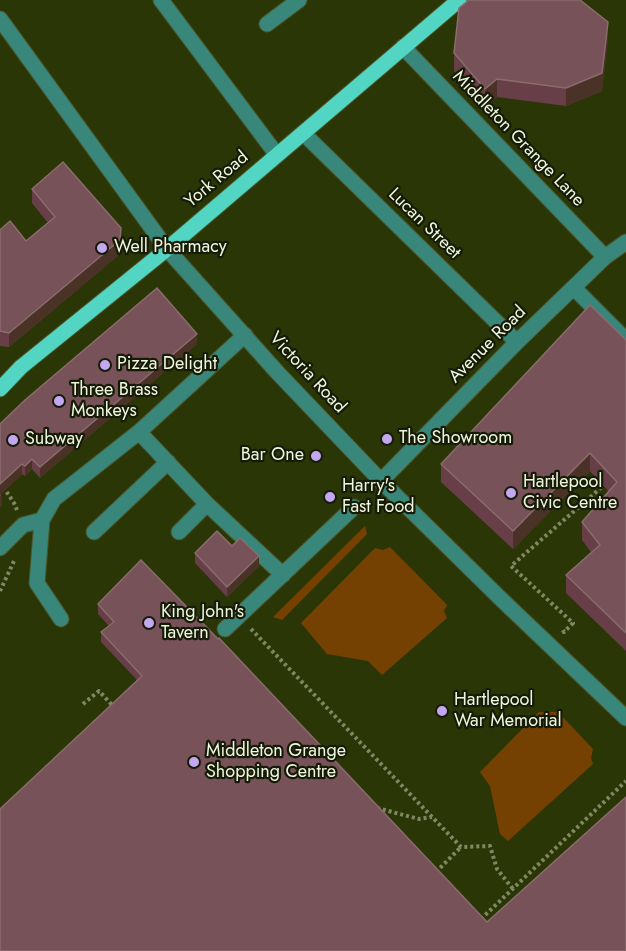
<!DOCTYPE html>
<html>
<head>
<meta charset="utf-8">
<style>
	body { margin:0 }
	canvas { display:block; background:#2b3606 }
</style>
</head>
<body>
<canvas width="626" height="951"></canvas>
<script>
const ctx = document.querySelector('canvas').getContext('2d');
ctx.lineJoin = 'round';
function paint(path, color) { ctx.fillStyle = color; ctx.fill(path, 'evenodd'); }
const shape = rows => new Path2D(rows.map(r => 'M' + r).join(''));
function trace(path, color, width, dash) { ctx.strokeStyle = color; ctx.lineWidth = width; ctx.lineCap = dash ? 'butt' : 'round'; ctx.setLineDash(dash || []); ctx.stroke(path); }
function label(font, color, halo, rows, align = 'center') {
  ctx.font = font + ' Jost,sans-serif'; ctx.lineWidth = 4.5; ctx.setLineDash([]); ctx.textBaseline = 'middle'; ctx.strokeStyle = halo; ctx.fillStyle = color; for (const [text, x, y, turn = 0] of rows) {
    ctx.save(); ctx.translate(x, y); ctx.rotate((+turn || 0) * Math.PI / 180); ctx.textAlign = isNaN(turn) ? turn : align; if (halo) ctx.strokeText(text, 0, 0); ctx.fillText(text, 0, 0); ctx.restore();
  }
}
paint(shape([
	[365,526,367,534,282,620,273,617],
	[390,547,447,605,444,611,447,618,382,675,368,661,327,654,301,623,375,548,383,550],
	[539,712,558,712,593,749,591,758,593,764,508,841,500,834,490,786,480,772]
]), '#754102');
const minor = shape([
	[161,0,277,155],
	[0,19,167,249,277,372,381,481,502,600,626,718],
	[267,24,299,0],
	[403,47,605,257],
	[303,133,517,342],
	[574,288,626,340],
	[139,432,207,504,283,575],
	[381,481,517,342,605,257,626,242],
	[42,520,37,583,61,619],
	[94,532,168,462],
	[179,532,207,504],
	[0,548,23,525,42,520,54,499,139,432,245,335],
	[225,629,354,507]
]);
const major = shape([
	[0,389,21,367,167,249,459,0]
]);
trace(minor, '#4a5529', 17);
trace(major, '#4a5529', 17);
trace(shape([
	[0,482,14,503,17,510],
	[0,591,14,561],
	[251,629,461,847,490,846,497,869,513,889],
	[563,630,564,632,573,623,511,566,603,486],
	[83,704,99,691,113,706],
	[377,808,419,819,432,817],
	[436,872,461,847],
	[481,919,626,781]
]), '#7f8862', 4, [3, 3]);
trace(minor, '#39867a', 15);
trace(major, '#52d5c2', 15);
paint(shape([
	[608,39,602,91,566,106,497,97,485,107,454,71,454,53],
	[32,189,120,254,9,347,0,346,0,230,26,241,48,223,32,203],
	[626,340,626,651,566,593,566,575,591,552,582,540,582,522,609,492,590,471,513,549,441,482,441,464],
	[197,344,40,478,32,469,25,476,22,474,1,494,2,506,0,507,0,424],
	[232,546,259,566,227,597,195,563,195,553],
	[98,604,487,922,626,951,0,951,137,680,101,642,101,632,109,626,98,614]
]), '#683e48');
paint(shape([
	[608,22,608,39,602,91,566,106,566,88],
	[497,79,497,97,485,107,485,89],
	[121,228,120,254,9,347,9,333],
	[197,334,197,344,40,478,40,467],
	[590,453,590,471,513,549,513,531],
	[32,459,32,469,25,476,25,466],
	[22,464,22,474,0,495,0,484],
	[2,495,2,506,0,507,0,497],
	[259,556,259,566,227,597,227,587]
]), '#4a3227');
const building = shape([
	[469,0,580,0,608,22,602,73,566,88,497,79,485,89,454,53,459,8,469,0],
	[63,162,121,228,120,240,9,333,0,331,0,230,10,221,26,241,55,217,32,189,63,162],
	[157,288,197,334,40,467,32,459,25,466,22,464,0,484,0,424,25,400,157,288],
	[590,305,626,340,626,633,566,575,600,545,582,522,617,482,590,453,513,531,441,464,590,305],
	[217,531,232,546,240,538,259,556,227,587,195,553,217,531],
	[141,560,218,639,219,638,487,922,626,797,626,951,0,951,0,809,142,676,101,632,114,622,98,604,141,560]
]);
paint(building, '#775258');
trace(building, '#8a6c6d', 1.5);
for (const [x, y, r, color] of [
	[102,248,6,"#c4a7f1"],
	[105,365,6,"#c4a7f1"],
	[59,401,6,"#c4a7f1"],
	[387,439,6,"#c4a7f1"],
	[13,440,6,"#c4a7f1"],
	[316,456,6,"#c4a7f1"],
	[511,493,6,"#c4a7f1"],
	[330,497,6,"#c4a7f1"],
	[149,623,6,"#c4a7f1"],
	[442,711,6,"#c4a7f1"],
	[194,762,6,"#c4a7f1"]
]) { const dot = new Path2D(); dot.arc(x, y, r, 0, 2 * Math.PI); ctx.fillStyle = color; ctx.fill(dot); trace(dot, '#161b08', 2); }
label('18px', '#eff7de', '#161b08', [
	["Middleton Grange Lane",518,139,46],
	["York Road",217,180,-40],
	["Lucan Street",424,224,44],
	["Avenue Road",488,345,-45],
	["Victoria Road",307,373,47]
]);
label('18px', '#eff7de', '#161b08', [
	["Well Pharmacy",114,248],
	["Pizza Delight",117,365],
	["Three Brass",71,391],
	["Monkeys",71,412],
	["The Showroom",399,439],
	["Subway",25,440],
	["Bar One",304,456,"right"],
	["Hartlepool",523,483],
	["Civic Centre",523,504],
	["Harry's",342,487],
	["Fast Food",342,508],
	["King John's",161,613],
	["Tavern",161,634],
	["Hartlepool",454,701],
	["War Memorial",454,722],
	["Middleton Grange",206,752],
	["Shopping Centre",206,773]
], 'left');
</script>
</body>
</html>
